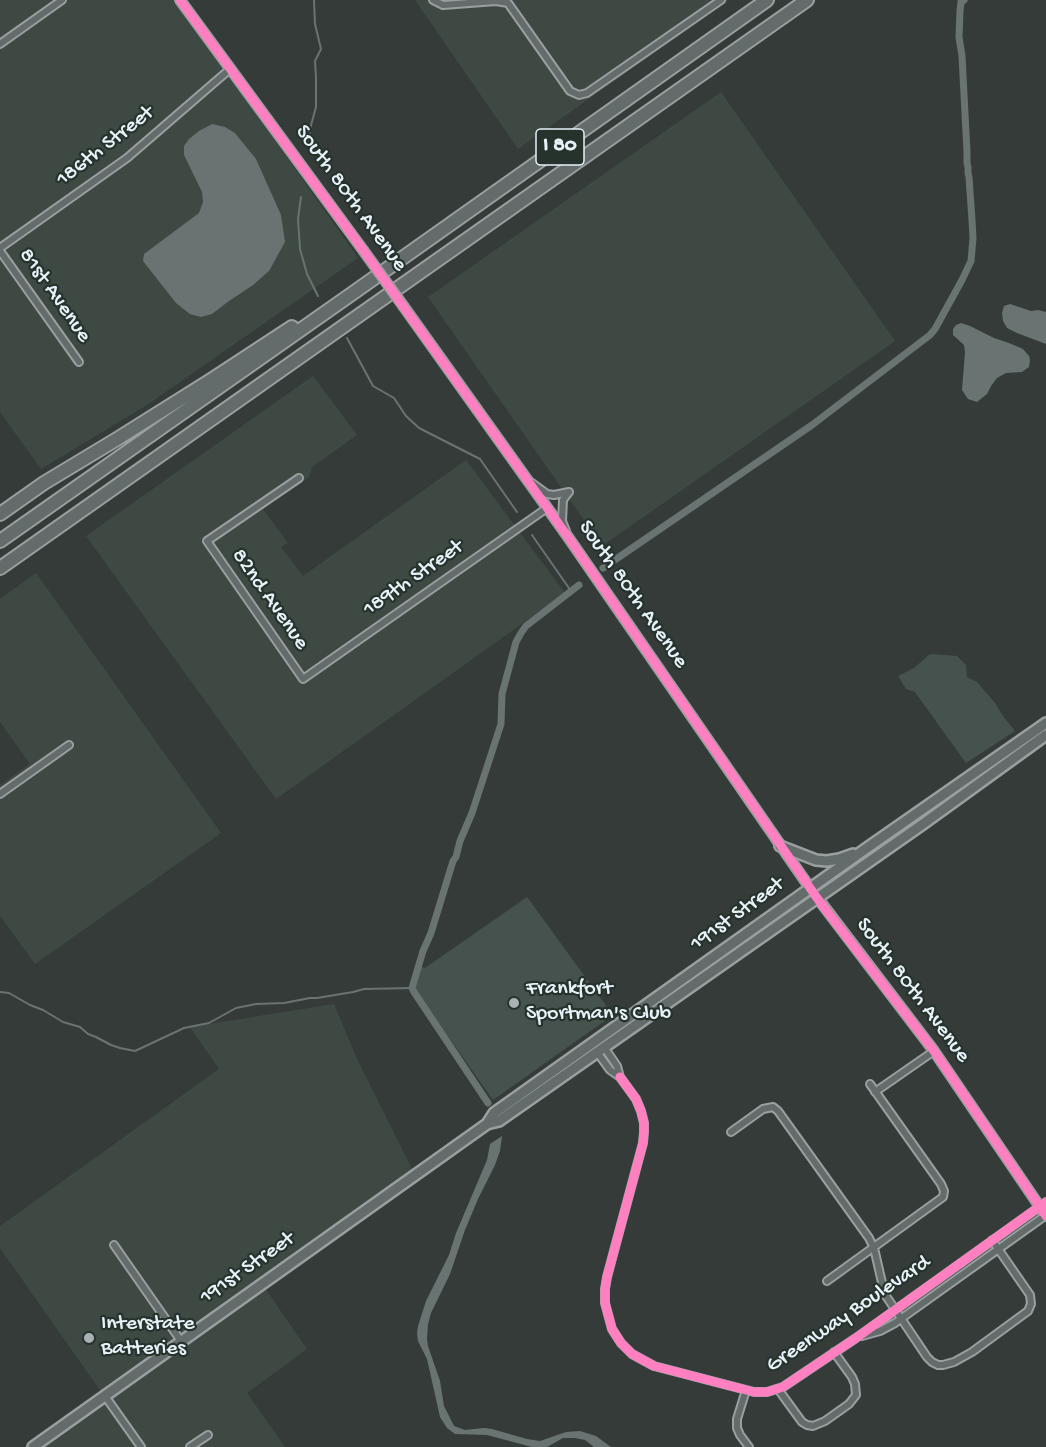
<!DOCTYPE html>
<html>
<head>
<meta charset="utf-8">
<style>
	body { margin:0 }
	canvas { display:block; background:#353b38 }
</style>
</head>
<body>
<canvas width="1046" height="1447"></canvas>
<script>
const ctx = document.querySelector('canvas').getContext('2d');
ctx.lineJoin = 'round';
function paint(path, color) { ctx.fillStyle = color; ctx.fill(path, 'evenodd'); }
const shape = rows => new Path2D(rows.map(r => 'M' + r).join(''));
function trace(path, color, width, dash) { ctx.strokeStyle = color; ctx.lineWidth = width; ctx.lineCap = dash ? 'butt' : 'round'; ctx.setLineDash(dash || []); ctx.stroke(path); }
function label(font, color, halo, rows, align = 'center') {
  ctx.font = font + ' "Gochi Hand",sans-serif'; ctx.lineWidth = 4.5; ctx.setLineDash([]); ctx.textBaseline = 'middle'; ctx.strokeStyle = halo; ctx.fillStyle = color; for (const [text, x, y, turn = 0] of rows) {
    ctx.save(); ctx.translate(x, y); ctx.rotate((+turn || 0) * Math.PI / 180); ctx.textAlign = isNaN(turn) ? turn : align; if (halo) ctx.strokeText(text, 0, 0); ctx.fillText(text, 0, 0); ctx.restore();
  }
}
paint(shape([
	[0,0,59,0,0,42],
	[66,0,176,0,358,258,147,405,41,469,0,412,0,47],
	[415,0,729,0,518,149],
	[721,92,895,341,602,546,428,297],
	[313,376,357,435,312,467,309,477,263,509,288,543,281,547,303,576,466,460,565,593,276,799,86,536],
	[36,573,221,833,35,964,0,916,0,785,30,764,0,722,0,599],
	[334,1004,357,1059,416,1177,262,1284,307,1349,247,1393,285,1447,33,1447,104,1396,0,1248,0,1226,219,1069,190,1027]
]), '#3e4944');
paint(shape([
	[930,654,957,656,966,665,967,677,977,682,995,703,1003,716,1015,731,966,763,915,692,906,689,898,676,914,668],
	[527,897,613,1015,493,1100,416,991,412,977,416,965,425,968]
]), '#46524e');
paint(shape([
	[212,124,225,127,235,133,256,159,281,215,285,242,269,271,253,285,229,301,212,314,201,317,190,314,176,303,143,261,144,254,199,213,203,202,202,192,184,155,184,146,189,139,199,131],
	[1010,304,1031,311,1038,310,1046,312,1046,344,1017,333,1007,328,1003,321,1002,313,1004,306],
	[961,323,970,326,994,338,1009,343,1023,349,1029,356,1030,360,1029,367,1022,372,1006,373,997,378,991,386,987,394,977,402,968,399,962,390,965,352,964,345,953,335,953,329,956,325],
	[502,1136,500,1151,495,1165,478,1199,465,1230,450,1274,431,1313,428,1324,427,1339,428,1346,440,1381,444,1406,454,1426,465,1430,484,1428,492,1429,527,1439,540,1441,566,1432,580,1431,596,1436,611,1447,594,1447,585,1440,575,1438,563,1438,547,1447,532,1447,487,1435,455,1434,447,1428,440,1417,427,1359,418,1341,417,1333,418,1326,426,1301,449,1255,456,1233,487,1160,490,1144]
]), '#687372');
trace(shape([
	[309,149,310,129,316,107,316,78,315,61,321,49,315,24,314,0],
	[301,197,298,219,300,249,307,274,318,296],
	[347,338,373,386,394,398,406,416,419,428,480,459,517,512],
	[532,535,571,591],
	[0,992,9,993,30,1005,43,1010,63,1022,80,1027,88,1034,96,1037,111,1045,120,1048,135,1051,184,1028,209,1023,236,1008,256,1004,284,1003,310,998,317,998,353,992,364,989,412,988]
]), '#687372', 2);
trace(shape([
	[603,568,812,425,930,335,935,329,962,280,971,261,973,238,972,220,969,177,968,173,968,167,967,163,967,152,962,56,959,37,960,11,961,2,964,0],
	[488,1103,414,992,412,988,423,951,431,933,453,861,456,857,460,841,472,813,501,724,502,694,516,642,521,633,526,626,579,585]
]), '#687372', 7);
const minor = shape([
	[433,0,443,5,496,1,508,3,570,91,579,95,587,93,721,0],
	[0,44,62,0],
	[0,248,127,158,230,69],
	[0,251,79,362],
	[299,478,207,541,303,679,547,508],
	[532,483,547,494,554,495,569,492],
	[566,531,562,521,563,500,569,492],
	[0,794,69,745],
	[597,1052,610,1070,620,1077,617,1066,604,1047],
	[620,1077,636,1099,641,1111,644,1123,644,1132,643,1143,607,1277,605,1289,605,1303,612,1329,621,1343,632,1354,654,1366,754,1392,767,1392,783,1387,856,1338,1046,1202],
	[875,1092,934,1051],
	[731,1132,763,1109,773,1107,778,1111,869,1238,874,1248,883,1287,886,1296,927,1357,932,1362,938,1365,943,1365,954,1362,972,1352,1028,1311,1031,1304,1030,1295,992,1240],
	[114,1245,181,1341],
	[827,1281,943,1197,944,1191,941,1184,870,1084],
	[862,1336,880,1331,895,1323,1046,1215],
	[778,1389,802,1422,807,1425,813,1426,825,1421,849,1404,856,1395,855,1384,852,1377,834,1352],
	[746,1390,737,1419,737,1428,740,1435,749,1447],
	[105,1396,141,1447],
	[190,1447,208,1435]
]);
const tertiary = shape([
	[180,0,363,250],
	[404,307,568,537,810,888,934,1051,1046,1216]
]);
const secondary = shape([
	[780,846,816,860,827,861,839,859,853,854],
	[487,1124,499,1121,923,824,1046,735],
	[33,1447,487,1124,494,1113,864,850,1046,723]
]);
const motorway = shape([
	[0,514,44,483,117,439,211,380,292,327],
	[0,541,353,293,767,0],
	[0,568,807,0]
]);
trace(minor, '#9a9f9f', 10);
trace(tertiary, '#9a9f9f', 12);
trace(secondary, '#9a9f9f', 14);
trace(motorway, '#9a9f9f', 16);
trace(minor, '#646b6b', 6);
trace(tertiary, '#646b6b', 8);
trace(secondary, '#646b6b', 9);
trace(motorway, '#646b6b', 12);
const tertiaryBridge = shape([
	[363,250,404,307]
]);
trace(tertiaryBridge, '#9a9f9f', 12, []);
trace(tertiaryBridge, '#646b6b', 8);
trace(shape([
	[180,0,363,250,568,537,817,898,934,1051,1046,1216],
	[620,1077,636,1099,641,1111,644,1123,644,1132,643,1143,607,1277,605,1289,605,1303,612,1329,621,1343,632,1354,654,1366,754,1392,767,1392,783,1387,856,1338,1046,1202]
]), '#ff80c0', 9);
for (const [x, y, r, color] of [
	[514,1003,6,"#a9b1b5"],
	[89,1338,6,"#a9b1b5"]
]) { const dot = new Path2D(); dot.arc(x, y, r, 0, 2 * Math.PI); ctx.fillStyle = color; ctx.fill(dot); trace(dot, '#26332d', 2); }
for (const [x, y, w] of [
	[560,147,48]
]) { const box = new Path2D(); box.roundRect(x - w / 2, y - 18, w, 36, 4.5); ctx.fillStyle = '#26332d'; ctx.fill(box); trace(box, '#e8f1f8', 1.5); }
label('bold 21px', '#e8f1f8', null, [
	["I 80",560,147]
]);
label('22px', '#e8f1f8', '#26332d', [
	["186th Street",106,147,-38],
	["South 80th Avenue",350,199,54],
	["81st Avenue",54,296,55],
	["189th Street",414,579,-35],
	["South 80th Avenue",632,595,55],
	["82nd Avenue",269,600,55],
	["191st Street",738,915,-36],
	["South 80th Avenue",912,991,53],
	["191st Street",248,1269,-35],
	["Greenway Boulevard",849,1315,-34]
]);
label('22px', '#e8f1f8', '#26332d', [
	["Frankfort",526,990],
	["Sportman's Club",526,1015],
	["Interstate",101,1325],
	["Batteries",101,1350]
], 'left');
</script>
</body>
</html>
